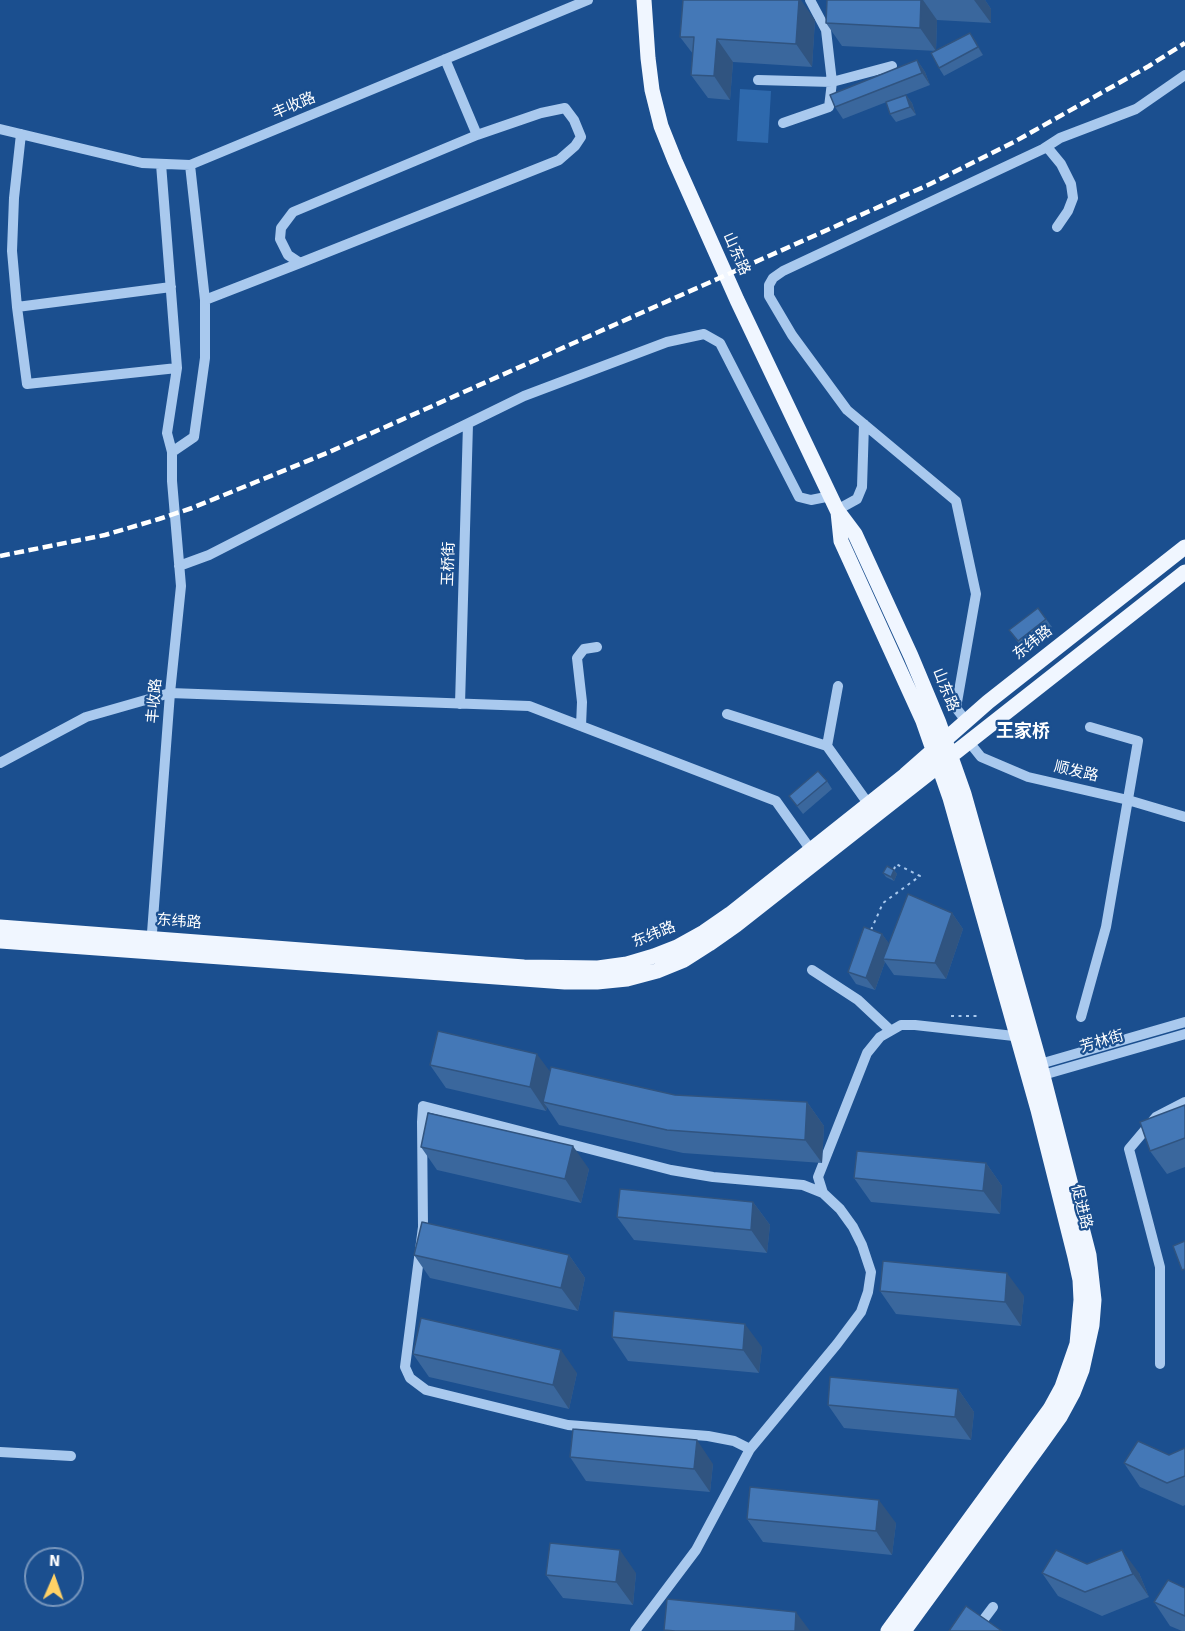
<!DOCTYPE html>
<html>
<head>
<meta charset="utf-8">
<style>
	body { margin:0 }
	#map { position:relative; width:1185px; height:1631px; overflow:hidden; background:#1b4f8f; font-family:Signika,sans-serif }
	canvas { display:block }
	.north { position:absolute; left:24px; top:1547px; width:60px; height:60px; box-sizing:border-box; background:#1b4f8f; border:2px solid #7695bc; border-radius:50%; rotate:2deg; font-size:16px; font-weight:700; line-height:24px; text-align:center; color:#fff }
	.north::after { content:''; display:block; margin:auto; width:21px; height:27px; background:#ffd166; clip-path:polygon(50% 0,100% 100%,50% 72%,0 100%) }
</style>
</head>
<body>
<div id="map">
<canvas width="1185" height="1631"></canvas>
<div class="north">N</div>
</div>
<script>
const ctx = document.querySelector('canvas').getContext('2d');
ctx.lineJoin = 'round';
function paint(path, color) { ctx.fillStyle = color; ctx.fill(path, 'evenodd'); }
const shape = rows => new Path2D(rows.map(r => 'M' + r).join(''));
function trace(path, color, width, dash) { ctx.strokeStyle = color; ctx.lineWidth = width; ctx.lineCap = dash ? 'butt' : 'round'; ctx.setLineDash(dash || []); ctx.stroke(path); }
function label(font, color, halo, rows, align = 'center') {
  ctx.font = font + ' Signika,"Noto Sans SC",sans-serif'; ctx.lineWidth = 4.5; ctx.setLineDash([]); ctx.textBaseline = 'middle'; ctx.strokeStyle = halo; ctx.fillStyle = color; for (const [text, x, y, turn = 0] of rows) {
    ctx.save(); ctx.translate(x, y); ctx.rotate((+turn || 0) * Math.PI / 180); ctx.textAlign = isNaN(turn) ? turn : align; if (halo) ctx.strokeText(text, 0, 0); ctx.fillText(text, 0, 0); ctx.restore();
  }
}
paint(shape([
	[740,89,771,91,768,143,737,141]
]), '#2e69ad');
trace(shape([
	[871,930,883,903,920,876,896,864,893,872],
	[951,1016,980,1016]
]), '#a9c9ee', 2, [3, 4.5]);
trace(shape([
	[810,0,826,30,832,82,892,66],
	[445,59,477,135],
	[758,80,832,82,829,107,783,123],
	[0,129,142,163,190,165,588,0],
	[21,134,14,198,12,251,17,307,27,384,177,368],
	[1047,147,1061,164,1071,184,1073,198,1068,211,1057,227],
	[161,164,177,368,167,433,172,452,194,437,205,358,205,300,190,165],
	[205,300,300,263,559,160,575,146,581,137,574,120,565,108,541,113,477,135,293,212,281,228,280,239,288,255,300,263],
	[17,307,171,287],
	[837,510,857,499,862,487,864,424],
	[179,566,209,555,432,441,524,396,667,342,704,334,720,343,799,497,811,500,831,496],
	[460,704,468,424],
	[727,714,827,746,872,809],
	[966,721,956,708,976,594,956,501,847,410,792,335,769,296,769,285,773,278,783,271,1043,149,1060,138,1136,109,1185,75],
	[581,726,582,702,577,658,584,649,597,647],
	[969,742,981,757,1028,777,1128,800,1185,817],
	[827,746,838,686],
	[0,763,86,717,170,693,529,706,776,801,813,853],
	[151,946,170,693,181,586,172,481,172,452],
	[812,970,858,1000,890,1030],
	[1081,1017,1106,927,1138,741,1090,727],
	[1035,1068,1040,1064,1185,1022],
	[1037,1075,1043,1075,1185,1034],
	[823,1193,818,1177,867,1053,880,1037,901,1025,915,1025,1023,1037],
	[1160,1364,1160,1267,1129,1149,1156,1117,1185,1102],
	[0,1452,71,1456],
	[635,1631,696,1550,750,1449,837,1344,861,1312,868,1292,871,1272,862,1245,853,1227,840,1209,823,1193,803,1185,713,1177,671,1170,423,1106,422,1122,423,1227,405,1367,410,1378,426,1390,568,1425,708,1436,734,1441,750,1449],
	[975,1631,993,1607]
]), '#a9c9ee', 10);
trace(shape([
	[644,0,648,58,652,90,661,126,675,161,737,300,837,510,855,534,911,656,939,723,964,794,1040,1064,1089,1255,1094,1300,1092,1325,1082,1370,1073,1393,1060,1417,1040,1445,904,1631],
	[838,512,841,541,923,721,950,798,1038,1110,1075,1257,1080,1280,1081,1300,1077,1344,1062,1387,1050,1409,888,1631],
	[0,927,524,967,598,968,627,964,654,956,677,947,704,932,730,914,905,775,988,702,1185,547],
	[0,941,565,982,597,982,627,979,657,971,684,960,709,944,736,925,1185,572]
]), '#f0f6ff', 15);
trace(shape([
	[0,556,105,535,159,519,192,508,327,453,928,185,1014,142,1149,66,1185,43]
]), '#fff', 4.5, [10, 4.5]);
paint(shape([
	[827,0,985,0,991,9,991,23,937,20,936,51,842,46,826,23],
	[815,20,812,67,733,62,730,100,708,98,691,75,693,54,680,37],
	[970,33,983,55,944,76,939,68],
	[917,60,925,72,930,85,843,119,835,107],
	[906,95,912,103,916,115,896,122,890,114],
	[1038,608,1052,627,1023,649,1009,630],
	[827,781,832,789,803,814,789,796],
	[894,870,897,874,894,881,886,877,883,873],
	[952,913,963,929,946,979,894,975,885,962,875,990,856,984,848,972,882,934,889,944],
	[430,1065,550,1071,675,1095,807,1102,824,1126,822,1163,683,1153,559,1125,547,1107,546,1111,446,1088],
	[1185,1105,1185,1167,1167,1174,1150,1151],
	[421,1147,589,1169,581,1203,437,1170],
	[986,1163,1002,1186,1000,1214,871,1202,854,1178],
	[753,1202,770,1225,767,1253,634,1240,617,1217],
	[414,1255,569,1255,585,1278,578,1311,430,1278],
	[880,1291,1024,1296,1021,1326,896,1314],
	[612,1337,762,1347,759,1373,628,1361],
	[413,1354,577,1373,569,1409,429,1377],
	[958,1389,974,1412,971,1440,844,1428,828,1405],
	[1185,1448,1185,1505,1183,1506,1140,1487,1124,1463,1169,1455],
	[570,1457,713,1464,710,1492,586,1481],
	[747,1519,896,1523,892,1555,763,1542],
	[1087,1564,1139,1573,1149,1597,1102,1616,1058,1596,1042,1573],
	[636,1573,633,1605,563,1598,546,1575],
	[1185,1588,1185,1631,1182,1631,1170,1626,1154,1602]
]), '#3a679d');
paint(shape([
	[799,0,801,0,815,20,812,67,796,44],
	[921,0,923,0,937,20,936,51,920,28],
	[974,0,985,0,991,9,991,23],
	[970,33,976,41,983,55,978,47],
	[717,39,733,62,730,100,714,76],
	[917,60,925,72,930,85,922,73],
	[906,95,912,103,916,115,910,107],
	[894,870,897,874,894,881,891,877],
	[952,913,963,929,946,979,935,963],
	[882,934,891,946,883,959,885,962,875,990,866,978],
	[537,1054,554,1077,543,1102,547,1107,546,1111,530,1087],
	[807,1102,824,1126,822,1163,805,1140],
	[573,1146,589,1169,581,1203,565,1179],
	[986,1163,1002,1186,1000,1214,983,1191],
	[753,1202,770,1225,767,1253,751,1230],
	[569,1255,585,1278,578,1311,561,1288],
	[1007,1273,1024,1296,1021,1326,1005,1302],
	[745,1324,762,1347,759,1373,743,1350],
	[561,1350,577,1373,569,1409,553,1385],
	[958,1389,974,1412,971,1440,955,1417],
	[697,1440,713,1464,710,1492,694,1469],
	[879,1500,896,1523,892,1555,876,1531],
	[620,1550,636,1573,633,1605,616,1582],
	[1122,1550,1139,1573,1149,1597,1133,1574],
	[796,1612,810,1631,795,1631]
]), '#305480');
const building = shape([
	[683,0,799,0,796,44,717,39,714,76,691,75,694,37,680,37,683,0],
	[827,0,921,0,920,28,826,23,827,0],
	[970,33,978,47,939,68,931,53,970,33],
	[917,60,922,73,835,107,830,95,917,60],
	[906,95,910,107,890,114,886,102,906,95],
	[1038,608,1046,619,1018,641,1009,630,1038,608],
	[818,771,827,781,797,806,789,796,818,771],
	[887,866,894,870,891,877,883,873,887,866],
	[908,894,952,913,935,963,883,959,908,894],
	[864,927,882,934,866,978,848,972,864,927],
	[438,1031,537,1054,530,1087,430,1065,438,1031],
	[551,1067,675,1095,807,1102,805,1140,667,1130,543,1102,551,1067],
	[1185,1105,1185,1138,1150,1151,1140,1122,1185,1105],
	[428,1113,573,1146,565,1179,421,1147,428,1113],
	[857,1151,986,1163,983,1191,854,1178,857,1151],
	[620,1189,753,1202,751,1230,617,1217,620,1189],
	[422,1222,569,1255,561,1288,414,1255,422,1222],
	[1185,1241,1185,1269,1182,1270,1173,1246,1185,1241],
	[883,1261,1007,1273,1005,1302,880,1291,883,1261],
	[614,1311,745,1324,743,1350,612,1337,614,1311],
	[421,1318,561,1350,553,1385,413,1354,421,1318],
	[830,1377,958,1389,955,1417,828,1405,830,1377],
	[573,1429,697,1440,694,1469,570,1457,573,1429],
	[1138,1441,1169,1455,1185,1448,1185,1476,1167,1483,1124,1463,1138,1441],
	[750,1487,879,1500,876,1531,747,1519,750,1487],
	[550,1543,620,1550,616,1582,546,1575,550,1543],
	[1056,1550,1087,1564,1122,1550,1133,1574,1085,1592,1042,1573,1056,1550],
	[1168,1580,1185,1588,1185,1616,1154,1602,1168,1580],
	[667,1599,796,1612,795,1631,675,1631,664,1630,667,1599],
	[966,1606,1002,1631,949,1631,966,1606]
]);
paint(building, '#4478b7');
trace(building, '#305480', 1.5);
label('15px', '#fff', '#1b4f8f', [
	["丰收路",294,106,-23],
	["山东路",736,254,66],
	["玉桥街",449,564,-88],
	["东纬路",1033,643,-38],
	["山东路",945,690,68],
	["丰收路",155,701,-85],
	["顺发路",1076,772,13],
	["东纬路",179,922,4],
	["东纬路",654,935,-22],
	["芳林街",1102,1042,-16],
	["促进路",1081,1207,76]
]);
label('bold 18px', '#fff', '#1b4f8f', [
	["王家桥",1023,732]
]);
</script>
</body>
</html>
